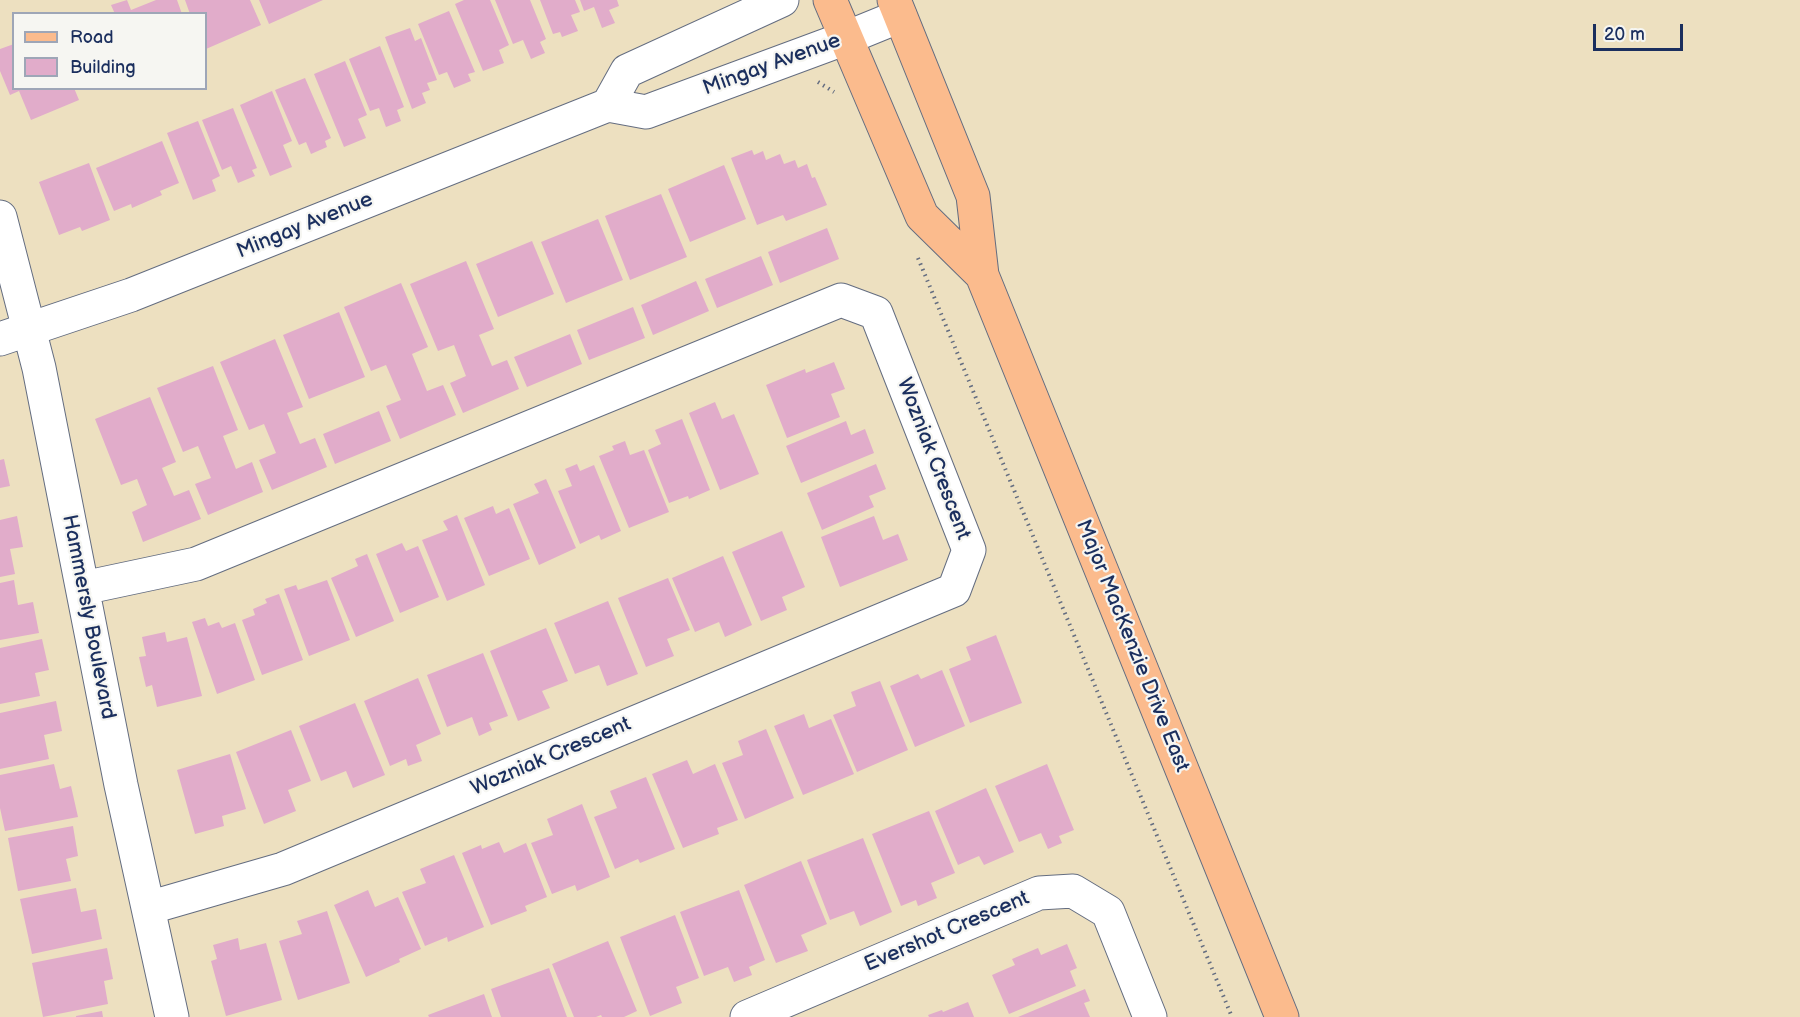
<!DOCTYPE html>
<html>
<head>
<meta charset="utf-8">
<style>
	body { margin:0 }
	#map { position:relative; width:1800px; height:1017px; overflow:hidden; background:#ede0c0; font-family:"Balsamiq Sans",sans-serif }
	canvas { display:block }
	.legend { position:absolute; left:12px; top:12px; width:195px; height:78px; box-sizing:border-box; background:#f6f6f2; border:2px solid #9ea6b7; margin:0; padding:8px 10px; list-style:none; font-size:18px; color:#1b2f5e }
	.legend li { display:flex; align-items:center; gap:12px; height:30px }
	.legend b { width:30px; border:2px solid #9ea6b7 }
	.scale { position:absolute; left:1593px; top:24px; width:90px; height:27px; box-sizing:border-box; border:3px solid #1b2f5e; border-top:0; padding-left:8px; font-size:18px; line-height:21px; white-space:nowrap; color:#1b2f5e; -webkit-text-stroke:4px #f6f6f2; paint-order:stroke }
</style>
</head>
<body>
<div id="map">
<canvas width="1800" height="1017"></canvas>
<ul class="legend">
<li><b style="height:8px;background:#fbbb8d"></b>Road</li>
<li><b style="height:16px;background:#e1acca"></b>Building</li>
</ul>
<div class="scale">20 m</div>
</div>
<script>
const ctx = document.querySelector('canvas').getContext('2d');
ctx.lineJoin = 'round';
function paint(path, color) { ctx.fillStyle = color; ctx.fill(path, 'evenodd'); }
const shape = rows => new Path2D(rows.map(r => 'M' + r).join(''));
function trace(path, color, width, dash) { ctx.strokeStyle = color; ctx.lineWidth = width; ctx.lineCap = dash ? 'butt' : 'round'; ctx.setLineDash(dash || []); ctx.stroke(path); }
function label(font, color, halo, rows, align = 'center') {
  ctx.font = font + ' "Balsamiq Sans",sans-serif'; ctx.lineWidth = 4.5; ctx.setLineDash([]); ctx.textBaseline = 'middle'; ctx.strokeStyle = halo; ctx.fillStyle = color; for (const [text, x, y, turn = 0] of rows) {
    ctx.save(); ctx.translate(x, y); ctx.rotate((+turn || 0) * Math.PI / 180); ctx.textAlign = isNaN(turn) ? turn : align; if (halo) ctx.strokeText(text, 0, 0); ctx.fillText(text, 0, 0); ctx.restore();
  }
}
paint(shape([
	[127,0,131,10,156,0,177,0,182,14,115,14,111,5],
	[185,0,250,0,261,25,206,49,206,14,190,14],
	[259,0,323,0,269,24],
	[464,0,490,0,509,45,499,50,504,63,483,71,455,4],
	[495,0,530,0,546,39,540,42,545,53,531,59,523,40,513,44],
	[540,0,575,0,580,12,571,15,578,31,562,37,560,32,553,34],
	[580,0,617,0,619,6,609,10,615,23,602,28,594,7,584,11],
	[449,11,475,72,468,74,471,81,454,88,447,72,439,75,418,24],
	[410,28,415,41,421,38,437,80,427,83,430,90,422,93,426,103,412,109,385,37],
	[14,44,14,88,74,88,79,100,31,120,19,91,10,95,0,71,0,49],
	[380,46,404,107,397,110,401,121,386,127,379,108,370,111,349,59],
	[345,61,367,115,358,119,366,138,344,147,314,74],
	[305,78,331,138,325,141,327,147,311,154,306,142,299,145,275,90],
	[272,91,292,141,283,145,292,167,270,176,240,105],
	[233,108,257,168,252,170,255,176,238,183,231,166,222,170,202,120],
	[198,121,220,176,212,180,216,191,193,200,167,133],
	[162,141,179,183,160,191,162,195,132,208,131,204,114,211,96,168],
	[752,150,754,155,763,151,766,160,780,154,784,164,795,160,798,168,807,164,812,178,815,177,827,205,786,221,783,215,757,225,731,158],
	[89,163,110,220,82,231,80,227,59,235,39,182],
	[724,165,746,219,690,242,668,189],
	[661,194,687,257,630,280,605,216],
	[598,219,623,280,566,303,541,242],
	[827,228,839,259,780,283,768,252],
	[532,241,554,294,498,317,476,264],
	[761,256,773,285,717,308,705,279],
	[466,261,494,329,479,335,492,366,507,360,519,389,463,413,450,383,466,376,454,345,438,351,410,284],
	[696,281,709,311,653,335,641,305],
	[401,283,428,347,412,354,427,391,443,385,456,415,400,439,386,406,401,400,386,365,371,371,344,307],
	[633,307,645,338,589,360,577,330],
	[339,312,365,377,309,399,283,335],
	[570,334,582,364,527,387,514,357],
	[275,339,303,407,287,413,300,444,315,438,327,467,272,490,259,460,276,453,264,424,249,430,220,362],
	[834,362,845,389,831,394,840,417,787,438,766,385,805,369,806,373],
	[213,366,238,430,223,436,236,469,252,462,263,492,208,515,195,484,211,478,198,446,183,452,157,388],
	[150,397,176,462,162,468,174,496,189,490,201,519,143,542,132,512,147,505,137,479,121,485,95,419],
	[715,402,722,419,734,414,759,474,720,490,689,413],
	[379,411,391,441,335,464,323,434],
	[682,419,710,490,689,499,688,496,669,503,648,450,661,444,655,430],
	[846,421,851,435,865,429,874,453,801,483,786,446],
	[625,441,630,455,644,450,669,512,629,528,599,456,614,450,612,446],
	[4,459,10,486,0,488,0,460],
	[577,464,580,471,594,465,621,531,601,540,599,535,580,544,558,491,572,486,565,469],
	[876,464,886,489,869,496,874,507,822,530,807,493],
	[546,479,576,548,539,565,513,504,539,493,534,484],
	[493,506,496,514,509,508,530,559,489,576,464,518],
	[457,515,485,585,447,601,422,540,448,530,443,521],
	[17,516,23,547,10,549,15,574,0,577,0,520],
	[874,516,883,540,898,534,908,560,840,587,821,537],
	[782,531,805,587,782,597,787,610,761,621,732,552],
	[402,543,406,551,418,546,439,597,400,613,376,554],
	[367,554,394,621,356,637,331,578,358,566,355,559],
	[723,556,752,625,725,637,719,622,695,632,672,578],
	[668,578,690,630,667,639,674,656,646,667,618,598],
	[14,580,18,605,33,602,39,633,0,640,0,583],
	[327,580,350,640,309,656,284,589,296,585,298,590],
	[279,594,303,660,262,675,242,620,255,615,253,609,267,603,265,599],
	[608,601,638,674,607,686,599,665,575,674,554,623],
	[205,618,208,626,219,622,222,628,235,623,255,680,217,694,192,622],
	[546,628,568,681,542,691,550,708,518,721,490,651],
	[165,632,167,642,187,637,202,696,157,707,152,685,146,687,139,657,146,656,142,637],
	[996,635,1022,703,970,723,949,669,971,660,966,647],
	[42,639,49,670,35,673,40,696,0,704,0,648],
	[483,653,508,716,489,723,492,730,479,736,472,717,447,727,427,675],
	[942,670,965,726,915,747,890,686,918,674,921,679],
	[418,678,441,734,416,745,422,761,408,766,406,759,390,766,364,701],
	[880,681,908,750,857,772,833,715,856,706,851,692],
	[56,701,62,731,44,735,49,759,0,769,0,713],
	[355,703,385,775,353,788,346,771,321,781,299,726],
	[804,714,809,728,831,719,854,774,803,795,774,726],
	[766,729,794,798,745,819,722,763,743,755,738,741],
	[291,730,311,781,288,790,296,811,264,824,236,752],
	[230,754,246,809,222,816,224,826,195,834,177,770],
	[687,760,693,774,715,764,738,820,717,828,719,834,683,848,652,774],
	[54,764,60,789,71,786,78,817,5,831,0,808,0,775],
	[1047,764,1074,830,1059,836,1062,843,1048,849,1041,833,1019,842,995,786],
	[646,777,675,849,640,863,638,859,615,869,594,817,617,808,610,791],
	[986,788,1014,852,984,865,979,856,958,865,935,811],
	[582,804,610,877,577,891,575,885,552,894,531,843,553,835,547,819],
	[929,811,955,873,931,883,937,898,918,906,916,900,901,906,872,834],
	[73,826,78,856,66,859,71,881,18,891,8,838],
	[863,838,892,912,860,926,854,911,830,920,807,860],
	[499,842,504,853,526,843,547,897,525,906,527,911,491,925,462,853,481,845,482,849],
	[454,855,484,927,448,942,447,937,425,946,402,892,426,883,420,869],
	[801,861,827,924,801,935,808,951,776,963,744,885],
	[76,888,81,912,96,909,102,939,32,954,20,899],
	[368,890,375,907,398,897,421,949,399,959,400,962,366,977,334,905],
	[739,890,765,960,749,967,752,975,734,982,728,967,704,976,680,912],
	[327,911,350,983,298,1000,279,941,302,934,297,921],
	[675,915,699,978,676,987,682,1003,650,1016,620,937],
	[238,938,240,950,266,943,282,1000,226,1016,211,961,217,959,213,945],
	[608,941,637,1011,624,1017,602,1017,601,1015,596,1017,574,1017,552,964],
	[1067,944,1077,968,1070,971,1076,986,1009,1014,992,975,1015,965,1012,959,1038,948,1041,955],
	[107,948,113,979,104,981,108,1004,43,1017,32,963],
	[549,968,567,1017,501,1017,491,989],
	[1085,989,1090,1001,1084,1003,1090,1017,1018,1017],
	[484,994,492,1017,429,1017,428,1015],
	[968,1002,974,1017,929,1017,928,1015,942,1010,943,1012],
	[102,1011,103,1017,76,1017,76,1016]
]), '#e1acca');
const minor = shape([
	[608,105,627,71,782,0],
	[0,217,39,368,121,785,172,1017],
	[0,339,131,295,608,105,646,112,846,38,900,16],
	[83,588,196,564,841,300,876,313,969,550,954,590,283,869,148,908],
	[747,1017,1039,893,1073,891,1108,912,1150,1017]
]);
const major = shape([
	[830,0,922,216,982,275],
	[894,0,973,196,982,275,1282,1017]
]);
trace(minor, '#646d80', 35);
trace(major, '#646d80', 35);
trace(shape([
	[818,82,834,92],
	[918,258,1232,1017]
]), '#646d80', 4, [1.5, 4.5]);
trace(minor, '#fff', 33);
trace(major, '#fbbb8d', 33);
label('21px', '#1b2f5e', '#f6f6f2', [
	["Mingay Avenue",772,65,-20],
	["Mingay Avenue",305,226,-22],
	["Wozniak Crescent",933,459,69],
	["Hammersly Boulevard",88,617,79],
	["Major MacKenzie Drive East",1132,646,68],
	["Wozniak Crescent",551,757,-23],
	["Evershot Crescent",947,932,-23]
]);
</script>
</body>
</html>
